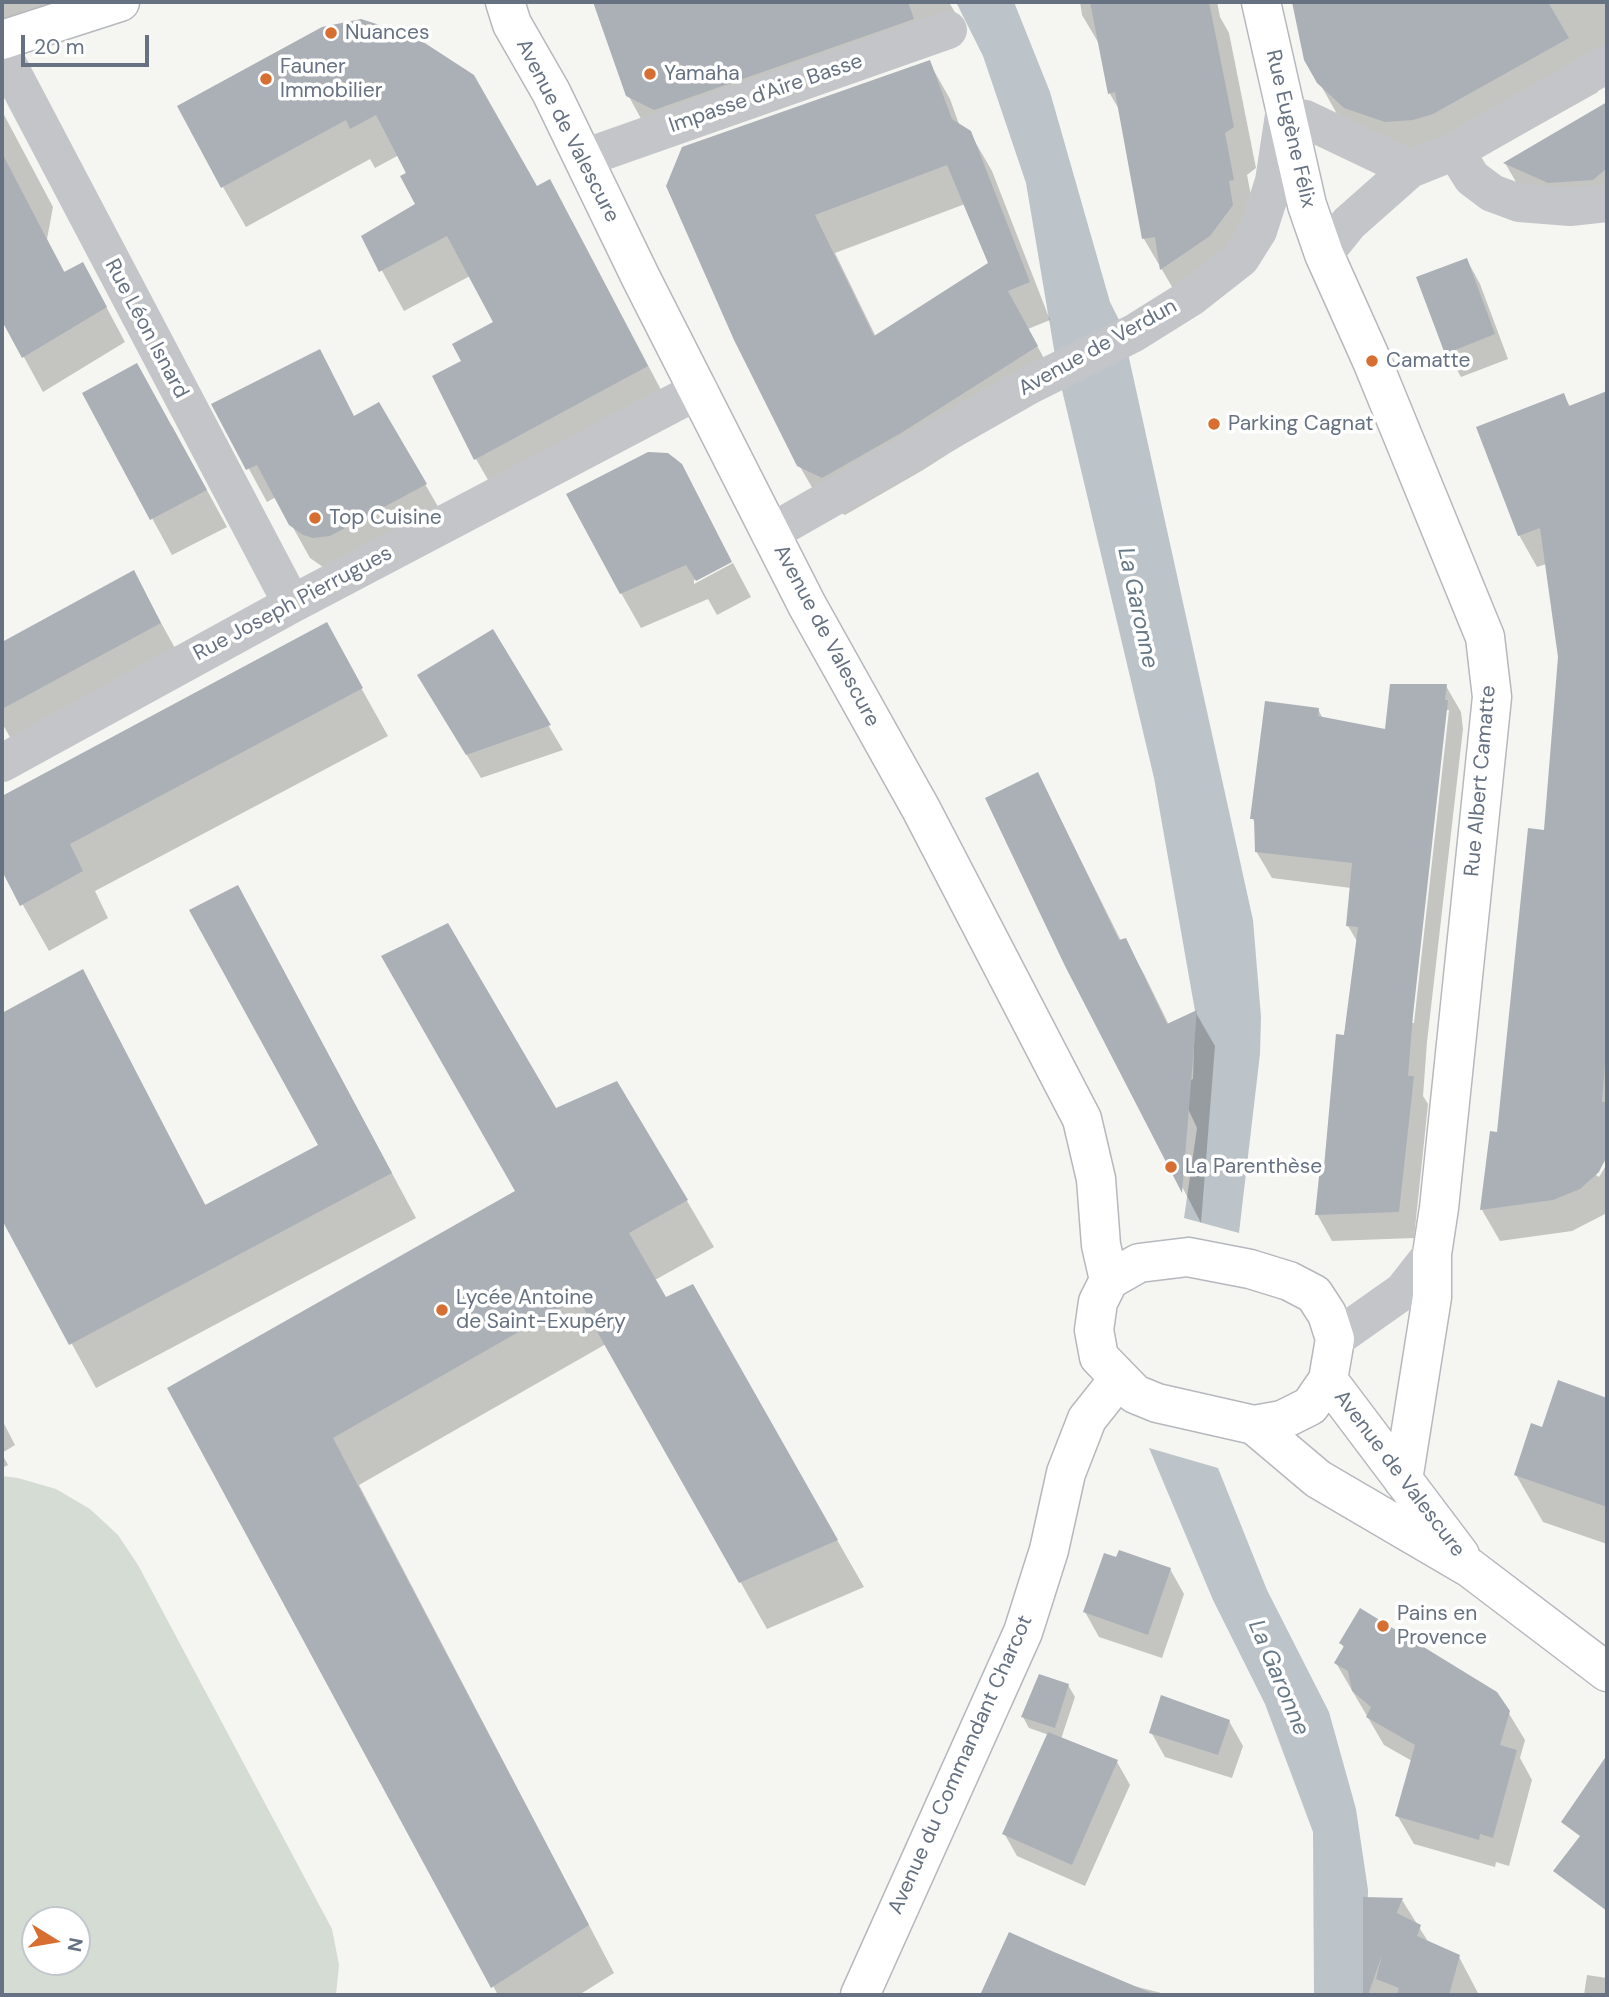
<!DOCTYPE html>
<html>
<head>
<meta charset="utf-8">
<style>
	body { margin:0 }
	#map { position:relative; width:1609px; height:1997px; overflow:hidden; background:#f5f5f2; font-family:"DM Sans",sans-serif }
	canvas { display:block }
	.frame { position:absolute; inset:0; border:4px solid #667181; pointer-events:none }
	.north { position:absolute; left:21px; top:1906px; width:70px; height:70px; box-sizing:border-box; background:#fff; border:2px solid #c2c6cd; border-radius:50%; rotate:101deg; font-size:19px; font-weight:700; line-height:28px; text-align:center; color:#667181 }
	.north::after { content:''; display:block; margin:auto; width:24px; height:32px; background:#d66f31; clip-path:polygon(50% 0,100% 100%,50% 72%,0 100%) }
	.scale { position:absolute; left:21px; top:35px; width:128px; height:32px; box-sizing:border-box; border:4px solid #667181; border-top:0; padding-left:9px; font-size:21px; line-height:24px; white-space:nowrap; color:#667181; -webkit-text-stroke:5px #fff; paint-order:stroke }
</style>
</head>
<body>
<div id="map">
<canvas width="1609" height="1997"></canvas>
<div class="frame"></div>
<div class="north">N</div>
<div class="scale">20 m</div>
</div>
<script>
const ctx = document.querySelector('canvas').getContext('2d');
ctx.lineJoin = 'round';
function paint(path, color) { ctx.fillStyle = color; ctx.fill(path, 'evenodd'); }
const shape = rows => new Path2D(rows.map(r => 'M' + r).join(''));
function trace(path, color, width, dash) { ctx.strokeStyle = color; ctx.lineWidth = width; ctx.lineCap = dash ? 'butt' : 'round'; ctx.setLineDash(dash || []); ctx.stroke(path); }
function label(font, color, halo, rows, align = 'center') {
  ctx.font = font + ' "DM Sans",sans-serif'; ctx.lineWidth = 7; ctx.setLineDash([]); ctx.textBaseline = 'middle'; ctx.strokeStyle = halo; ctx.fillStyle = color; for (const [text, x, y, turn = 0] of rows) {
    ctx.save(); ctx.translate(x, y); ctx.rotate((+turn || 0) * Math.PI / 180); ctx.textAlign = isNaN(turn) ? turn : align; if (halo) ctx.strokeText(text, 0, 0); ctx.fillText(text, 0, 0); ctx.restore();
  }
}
paint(shape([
	[2,1476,18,1478,56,1489,90,1509,118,1535,138,1565,332,1929,339,1965,336,1995,2,1995],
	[35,1920,77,1920,77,1962,35,1962]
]), '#d5dcd3');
paint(shape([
	[956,2,1014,2,1050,92,1110,302,1122,326,1253,920,1261,1017,1260,1054,1239,1233,1184,1218,1197,1128,1178,1087,1193,1079,1195,1011,1154,778,1058,373,1026,183,983,56],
	[1149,1448,1218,1468,1267,1590,1329,1712,1356,1809,1368,1890,1366,1995,1314,1995,1313,1832,1265,1704,1213,1600]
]), '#bdc4c9');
paint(shape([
	[2,2,105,2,2,42],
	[594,2,949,2,964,28,644,124,628,95],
	[1080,2,1217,2,1220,17,1229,33,1256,168,1247,175,1256,221,1185,309,1144,239,1120,111,1110,94,1101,47,1082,15],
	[1294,2,1607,2,1607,74,1593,84,1598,92,1464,167,1445,173,1337,114,1306,59],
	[323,29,536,188,572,221,670,407,499,499,476,459,464,361,495,322,470,276,404,311,363,236,418,205,399,155,375,168,370,159,246,227,223,187],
	[929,62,950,99,960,127,970,133,992,171,1050,320,1028,329,1058,384,923,470,845,515,821,503,799,465,668,186],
	[965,204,990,264,876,337,835,253],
	[1607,104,1607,192,1519,187,1505,163],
	[2,111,53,207,47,239,65,273,102,299,125,342,43,392,2,317],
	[1467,260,1480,284,1508,359,1461,377,1447,353],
	[85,394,172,426,227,527,172,555],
	[1563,395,1571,408,1600,396,1607,408,1607,1158,1596,1175,1599,1177,1607,1164,1607,1213,1572,1231,1500,1241,1482,1210,1498,1134,1545,832,1559,657,1546,564,1537,567,1519,535],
	[379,404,444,517,323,567,310,558,276,497,267,502,214,405,355,417],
	[648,453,675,458,731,560,694,580,694,584,733,563,751,597,717,615,708,599,641,628,621,593],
	[133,572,181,659,16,748,2,723,2,643],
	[326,625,388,736,95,891,108,918,49,951,2,868,2,798],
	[492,631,563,750,481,778,433,700],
	[1446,686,1461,712,1463,729,1427,1042,1423,1096,1428,1104,1414,1238,1332,1241,1317,1214,1358,943,1348,926,1351,888,1272,878,1256,851,1256,824,1252,818,1318,709,1323,719,1386,731],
	[1445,710,1449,710,1414,1023,1410,1023],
	[1038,774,1121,941,1125,940,1144,974,1169,1025,1196,1013,1215,1046,1201,1223,1067,965],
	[262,931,416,1218,96,1388,2,1216,2,1015,82,972,206,1206,320,1145],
	[555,1111,687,1201,714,1247,655,1280,665,1299,692,1286,864,1587,767,1629,606,1344,359,1485,614,1973,579,1995,498,1995,169,1389,518,1192],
	[1605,1399,1607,1403,1607,1544,1543,1522,1516,1475,1543,1429],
	[2,1420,15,1445,2,1453],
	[2,1454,8,1465,2,1468],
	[1170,1569,1184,1594,1162,1658,1099,1637,1085,1612],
	[1341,1643,1508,1712,1525,1740,1520,1758,1532,1780,1509,1866,1496,1862,1495,1867,1414,1844,1397,1815,1412,1761,1384,1745,1336,1663,1345,1649],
	[1068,1685,1075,1697,1061,1739,1117,1762,1130,1785,1085,1886,1017,1856,1004,1833,1049,1735,1029,1728,1023,1717],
	[1229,1721,1243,1746,1232,1778,1165,1757,1151,1732],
	[1402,1900,1429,1943,1459,1957,1479,1995,1366,1995],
	[1010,1934,1126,1984,1169,1995,982,1995],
	[1587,1975,1607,1978,1607,1995,1584,1995]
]), '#0003');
paint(shape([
	[593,2,908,2,914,19,654,110,626,96],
	[1090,2,1209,2,1234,127,1225,133,1234,180,1229,181,1233,205,1210,236,1160,270,1155,237,1142,239,1115,92,1108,94],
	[1292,2,1548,2,1569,38,1433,114,1413,120,1385,122,1344,108,1317,83,1304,60],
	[361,19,414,36,474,75,537,186,550,179,648,366,474,460,432,376,461,361,452,344,493,322,447,236,379,272,361,236,415,204,400,176,406,173,376,115,350,129,346,120,221,188,177,106,322,27],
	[930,60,952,119,971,131,1030,282,1008,291,1038,346,901,433,822,478,797,466,734,340,666,186,682,147],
	[947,165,988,263,874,336,815,215],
	[1607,102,1607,168,1593,180,1548,183,1503,163],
	[2,153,64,272,83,262,107,307,22,358,2,321],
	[1467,258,1495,334,1445,354,1416,277],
	[320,349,354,416,379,402,427,484,330,536,313,538,303,535,289,525,257,465,246,470,211,404],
	[137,363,207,490,150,520,82,393],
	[1607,391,1607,1037,1602,1102,1607,1102,1607,1155,1599,1172,1580,1189,1553,1200,1480,1210,1490,1131,1497,1132,1528,828,1544,830,1558,657,1540,528,1518,536,1476,427,1564,393,1569,406],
	[648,452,668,453,682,464,732,562,696,581,686,565,620,594,566,494],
	[134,570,161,623,2,709,2,642],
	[327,622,363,688,70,844,83,871,20,906,2,871,2,796],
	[493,629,551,725,466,755,417,675],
	[1390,684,1447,684,1445,700,1448,700,1413,1015,1408,1076,1414,1076,1399,1212,1315,1215,1320,1167,1324,1167,1336,1034,1344,1035,1358,927,1346,926,1352,863,1255,852,1254,819,1250,819,1265,701,1319,708,1318,716,1385,729],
	[1038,772,1119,940,1126,938,1167,1024,1197,1010,1182,1193,1065,966,985,798],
	[238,885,392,1173,69,1345,2,1220,2,1013,83,969,205,1205,318,1145,189,910],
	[448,923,556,1108,617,1081,688,1200,629,1233,666,1297,693,1284,838,1540,739,1583,578,1298,333,1438,589,1925,491,1988,167,1388,515,1191,381,956],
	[1558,1380,1607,1398,1607,1507,1514,1475,1531,1423,1542,1427],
	[1119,1550,1171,1568,1148,1635,1083,1612,1104,1553,1116,1557],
	[1360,1608,1497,1692,1510,1711,1500,1745,1517,1750,1493,1838,1480,1834,1479,1840,1395,1816,1415,1745,1366,1717,1371,1707,1352,1691,1348,1671,1334,1663,1344,1646,1339,1643],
	[1039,1674,1069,1684,1055,1728,1021,1717],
	[1161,1695,1230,1720,1218,1755,1149,1733],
	[1048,1732,1118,1760,1072,1865,1002,1834],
	[1607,1755,1607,1911,1553,1871,1580,1836,1561,1822],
	[1363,1897,1403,1898,1397,1913,1421,1925,1417,1936,1460,1955,1449,1995,1397,1995,1399,1988,1376,1979,1382,1955,1368,1995,1363,1995],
	[1009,1932,1054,1952,1156,1995,980,1995]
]), '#aab0b6');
const secondary = shape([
	[505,2,512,24,551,92,641,278,807,605,921,809,1082,1119,1096,1179,1101,1245,1109,1280],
	[1261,2,1307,205,1324,254,1372,361,1485,637,1492,697,1439,1208,1432,1254,1432,1297,1403,1480],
	[2,40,120,2],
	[1188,1257,1250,1269,1289,1281,1314,1294,1327,1314,1335,1339,1328,1380,1310,1406,1282,1420,1254,1425,1157,1403,1135,1394,1099,1357,1094,1330,1098,1302,1109,1280,1139,1263,1188,1257],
	[1328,1380,1460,1555],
	[1254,1425,1318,1479,1470,1568,1607,1672],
	[860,1995,1023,1632,1049,1550,1066,1473,1087,1419,1118,1380]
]);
trace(secondary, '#b5b8bd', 41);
trace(shape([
	[2,53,292,604],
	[1455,151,1472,178,1492,193,1519,203,1570,207,1607,203],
	[584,158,948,30],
	[1324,254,1349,223,1410,169,1455,151,1607,64],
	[770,533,1030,385,1134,333,1190,298,1241,258,1258,231,1274,181,1284,115,1305,119,1410,169],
	[2,763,292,604,699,390],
	[1335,1339,1403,1291,1432,1254]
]), '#c3c5c9', 38);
trace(secondary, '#fff', 38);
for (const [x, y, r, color] of [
	[331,33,7,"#d66f31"],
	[650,74,7,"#d66f31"],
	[266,79,7,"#d66f31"],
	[1372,361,7,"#d66f31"],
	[1214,424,7,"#d66f31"],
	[315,518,7,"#d66f31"],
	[1171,1167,7,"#d66f31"],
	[442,1310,7,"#d66f31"],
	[1383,1626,7,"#d66f31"]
]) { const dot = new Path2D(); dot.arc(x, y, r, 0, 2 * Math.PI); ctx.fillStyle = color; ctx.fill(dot); trace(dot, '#fff', 2.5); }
label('21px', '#667181', '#fff', [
	["Nuances",345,33],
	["Fauner",280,67],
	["Immobilier",280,91],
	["Yamaha",664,74],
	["Camatte",1386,361],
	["Parking Cagnat",1228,424],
	["Top Cuisine",329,518],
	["La Parenthèse",1185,1167],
	["Lycée Antoine",456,1298],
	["de Saint-Exupéry",456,1322],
	["Pains en",1397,1614],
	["Provence",1397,1638]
], 'left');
label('21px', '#667181', '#fff', [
	["Impasse d'Aire Basse",766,94,-19],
	["Rue Eugène Félix",1290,129,77],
	["Avenue de Valescure",567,131,63],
	["Rue Léon Isnard",146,329,62],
	["Avenue de Verdun",1098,348,-29],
	["Rue Joseph Pierrugues",293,604,-28],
	["Avenue de Valescure",826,636,62],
	["Rue Albert Camatte",1481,781,-85],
	["Avenue de Valescure",1399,1474,53],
	["Avenue du Commandant Charcot",961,1765,-66]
]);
label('italic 23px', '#677885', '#fff', [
	["La Garonne",1137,608,78],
	["La Garonne",1278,1678,67]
]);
</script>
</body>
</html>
